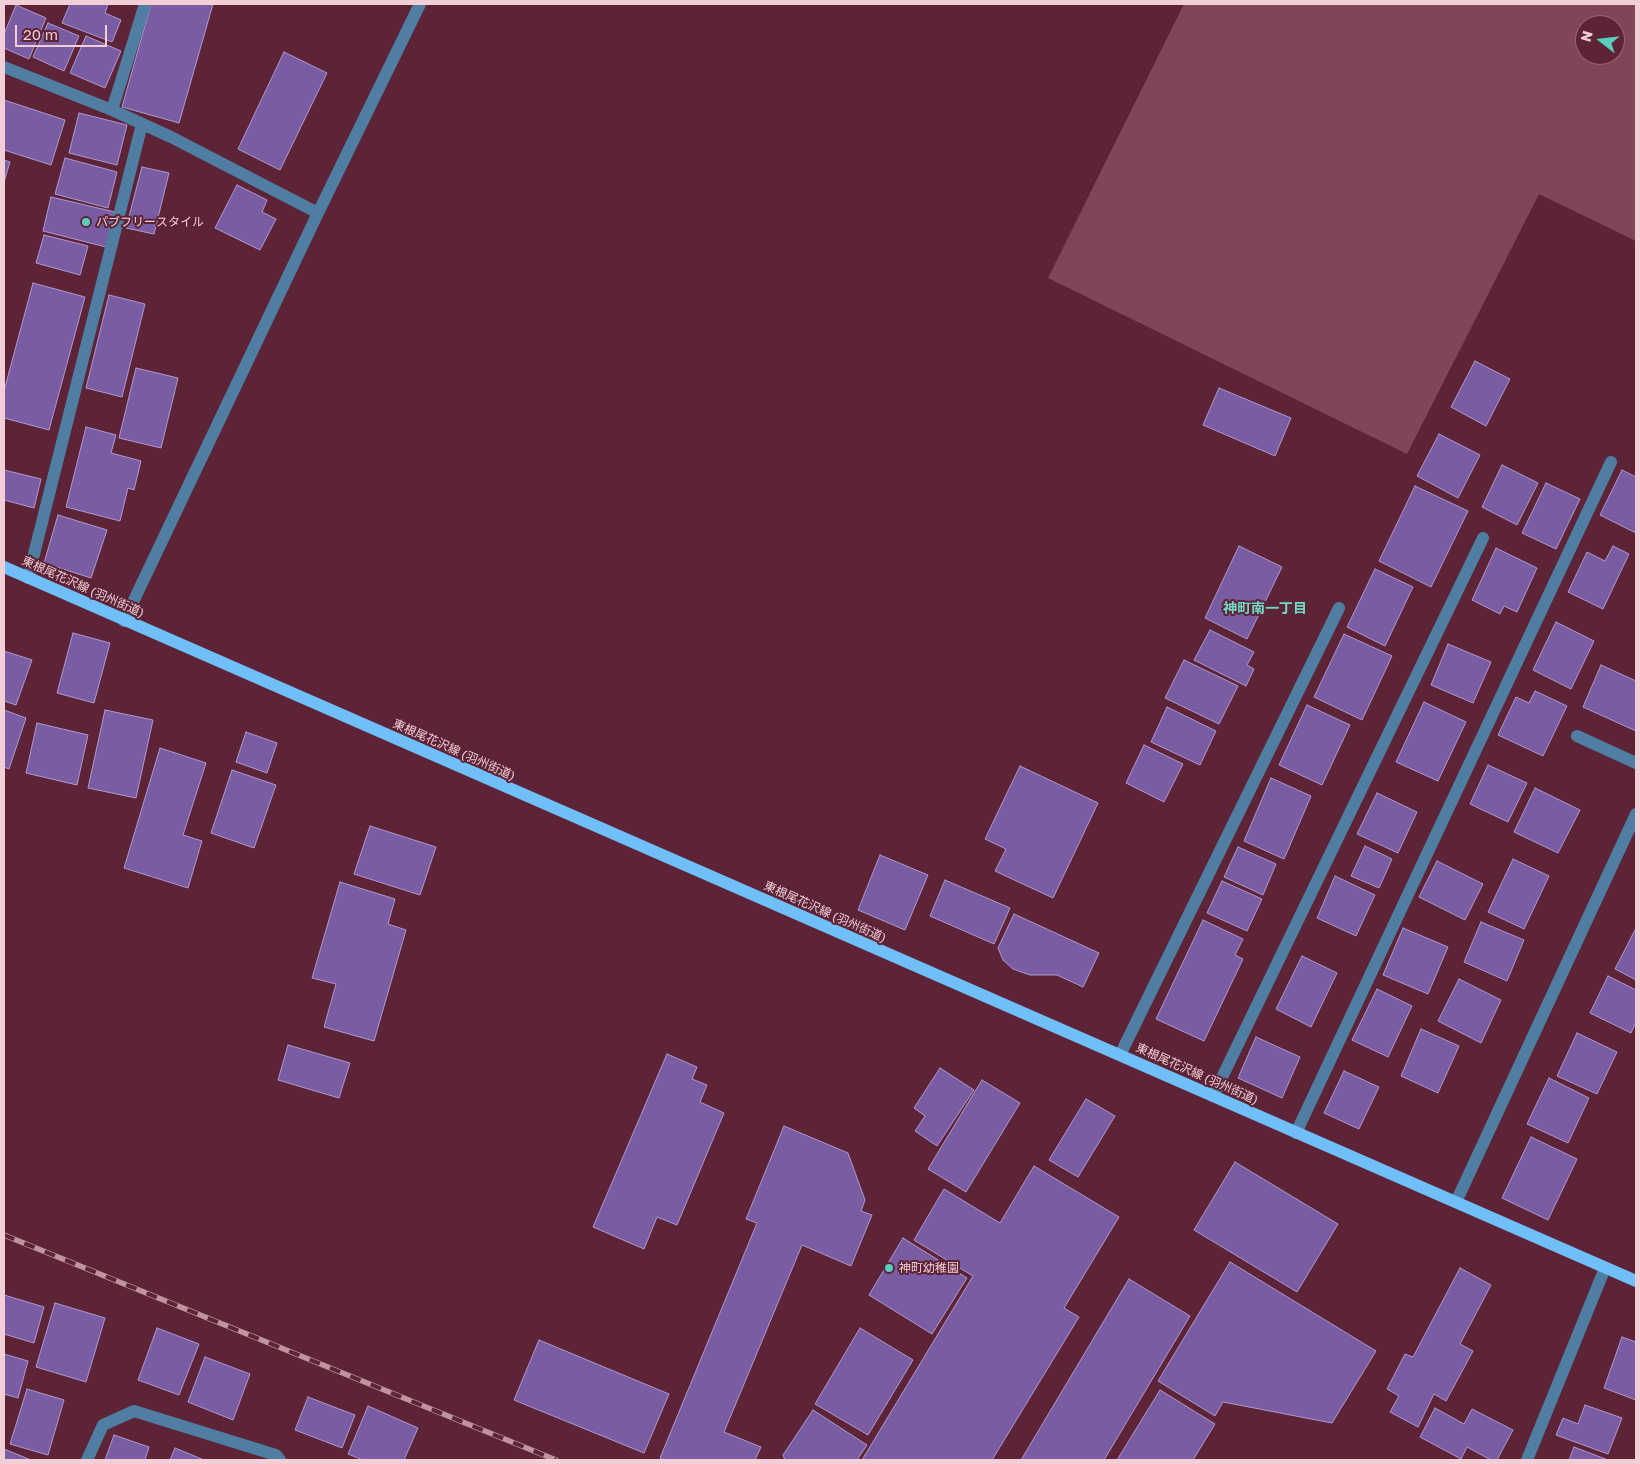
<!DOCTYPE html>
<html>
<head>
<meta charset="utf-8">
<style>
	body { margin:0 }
	#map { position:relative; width:1640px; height:1464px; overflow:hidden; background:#5c2436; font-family:"Golos Text",sans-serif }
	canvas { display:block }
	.frame { position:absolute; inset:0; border:5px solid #f2ced6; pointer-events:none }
	.north { position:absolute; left:1575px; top:15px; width:50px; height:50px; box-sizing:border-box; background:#5c2436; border:1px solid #986876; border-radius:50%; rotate:286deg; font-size:14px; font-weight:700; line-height:20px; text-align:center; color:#f2ced6 }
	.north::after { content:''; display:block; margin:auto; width:18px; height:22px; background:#5acebd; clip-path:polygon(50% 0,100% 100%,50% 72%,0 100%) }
	.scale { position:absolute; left:15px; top:25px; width:92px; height:22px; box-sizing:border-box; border:2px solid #f2ced6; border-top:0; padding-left:6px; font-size:15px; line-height:18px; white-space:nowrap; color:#f2ced6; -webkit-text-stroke:4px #5c2436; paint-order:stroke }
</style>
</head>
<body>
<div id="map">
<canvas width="1640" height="1464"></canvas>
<div class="frame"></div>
<div class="north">N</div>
<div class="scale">20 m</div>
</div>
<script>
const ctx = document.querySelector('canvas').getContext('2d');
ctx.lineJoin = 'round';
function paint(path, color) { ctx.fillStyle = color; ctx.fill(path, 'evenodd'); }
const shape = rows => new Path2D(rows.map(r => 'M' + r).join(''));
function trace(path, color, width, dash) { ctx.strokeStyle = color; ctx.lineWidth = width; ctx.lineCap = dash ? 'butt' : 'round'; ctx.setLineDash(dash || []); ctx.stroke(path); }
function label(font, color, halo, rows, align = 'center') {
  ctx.font = font + ' "Golos Text","Noto Sans JP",sans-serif'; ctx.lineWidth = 4; ctx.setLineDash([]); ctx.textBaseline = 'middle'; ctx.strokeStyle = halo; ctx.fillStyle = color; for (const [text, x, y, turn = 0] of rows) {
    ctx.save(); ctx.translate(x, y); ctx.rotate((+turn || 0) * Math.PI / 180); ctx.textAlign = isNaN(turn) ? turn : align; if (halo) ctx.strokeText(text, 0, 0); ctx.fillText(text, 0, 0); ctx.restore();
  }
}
paint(shape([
	[1184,4,1636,4,1636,241,1539,194,1407,454,1048,278],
	[1585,25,1615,25,1615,55,1585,55]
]), '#804657');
const building = shape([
	[70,4,108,4,105,13,121,20,112,42,62,23,70,4],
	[151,4,213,4,179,123,122,107,151,4],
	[16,5,46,18,29,59,4,48,4,34,16,5],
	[48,23,79,36,64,71,33,57,48,23],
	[86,36,121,51,105,88,70,73,86,36],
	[284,52,327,73,280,170,238,149,284,52],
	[4,100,65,120,51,165,4,150,4,100],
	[79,113,127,125,117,165,69,153,79,113],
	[65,158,117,172,108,208,55,194,65,158],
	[4,160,10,162,4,182,4,160],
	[142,167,169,173,154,234,126,228,142,167],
	[237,185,267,200,262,212,276,219,260,250,215,228,237,185],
	[51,197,115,212,106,247,43,231,51,197],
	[44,235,88,246,80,275,36,263,44,235],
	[33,283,85,297,49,430,4,418,4,391,33,283],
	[109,295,145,304,122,397,86,388,109,295],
	[1475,361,1510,379,1486,426,1451,407,1475,361],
	[136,368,178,378,161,448,119,438,136,368],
	[1219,388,1291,418,1275,456,1203,425,1219,388],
	[86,427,116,435,111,453,141,461,134,490,128,488,120,521,66,507,86,427],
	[1439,434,1480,455,1458,498,1417,476,1439,434],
	[1502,465,1538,483,1517,525,1482,507,1502,465],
	[4,470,41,479,34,508,4,500,4,470],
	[1622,470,1636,477,1636,533,1600,515,1622,470],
	[1546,483,1580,499,1556,549,1522,533,1546,483],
	[1415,486,1468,511,1431,587,1379,561,1415,486],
	[58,515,107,530,91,578,44,563,58,515],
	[1239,546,1282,567,1247,639,1205,618,1239,546],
	[1613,546,1629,554,1603,609,1568,592,1587,552,1605,561,1613,546],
	[1496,548,1537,568,1517,612,1504,606,1500,614,1472,600,1496,548],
	[1375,569,1413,587,1385,646,1347,627,1375,569],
	[1556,622,1594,641,1571,689,1533,670,1556,622],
	[1210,630,1254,652,1247,665,1254,669,1246,686,1194,660,1210,630],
	[73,633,110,643,94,703,57,693,73,633],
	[1344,634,1392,656,1362,720,1314,697,1344,634],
	[1448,644,1491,662,1473,703,1431,685,1448,644],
	[4,651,32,660,16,705,4,701,4,651],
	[1184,660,1238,686,1219,724,1165,698,1184,660],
	[1601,665,1636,681,1636,731,1583,707,1601,665],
	[1535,691,1567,706,1543,756,1498,735,1516,697,1529,703,1535,691],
	[1424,702,1466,722,1438,781,1396,762,1424,702],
	[1307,705,1350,725,1322,785,1279,765,1307,705],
	[1167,707,1216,731,1200,765,1151,742,1167,707],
	[4,710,26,718,9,769,4,767,4,710],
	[105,710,153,720,136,798,88,788,105,710],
	[37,723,88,735,77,785,26,773,37,723],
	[246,732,277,743,267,773,236,762,246,732],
	[1144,745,1183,764,1164,802,1126,783,1144,745],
	[160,748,206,763,183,835,202,841,188,888,124,868,160,748],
	[1488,765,1527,783,1508,822,1470,804,1488,765],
	[1020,766,1098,803,1053,898,995,871,1006,849,985,839,1020,766],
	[232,770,276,785,254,848,211,833,232,770],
	[1271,778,1311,796,1284,859,1244,841,1271,778],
	[1535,788,1580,810,1558,853,1514,832,1535,788],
	[1377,793,1417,812,1398,853,1357,834,1377,793],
	[370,826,436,847,420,895,354,874,370,826],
	[1365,846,1392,859,1379,888,1351,876,1365,846],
	[1238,847,1276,864,1263,895,1224,877,1238,847],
	[880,855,928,875,905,930,858,910,880,855],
	[1513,859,1549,876,1524,929,1488,912,1513,859],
	[1437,861,1483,884,1465,920,1419,897,1437,861],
	[1335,876,1375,895,1356,936,1317,918,1335,876],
	[945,880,1010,908,994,944,930,916,945,880],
	[1222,881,1262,899,1247,931,1207,913,1222,881],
	[340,882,395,899,388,924,406,930,374,1041,324,1027,336,984,312,978,340,882],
	[1014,914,1099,953,1083,987,1057,975,1030,975,1013,969,1003,960,998,948,1014,914],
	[1203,920,1243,939,1235,955,1243,959,1204,1041,1156,1019,1203,920],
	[1481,922,1524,940,1507,981,1464,962,1481,922],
	[1403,928,1448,947,1428,994,1383,975,1403,928],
	[1636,928,1636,980,1615,969,1636,928],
	[1302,956,1337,973,1311,1027,1276,1009,1302,956],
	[1608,976,1636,990,1636,1022,1631,1033,1590,1013,1608,976],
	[1459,979,1501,1000,1481,1043,1438,1021,1459,979],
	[1377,989,1412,1006,1388,1057,1352,1040,1377,989],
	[1421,1029,1459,1046,1438,1093,1401,1076,1421,1029],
	[1577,1033,1617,1052,1597,1094,1557,1076,1577,1033],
	[1256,1037,1300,1057,1282,1098,1238,1078,1256,1037],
	[288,1045,350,1063,339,1098,278,1080,288,1045],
	[667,1054,697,1067,692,1079,707,1085,700,1102,724,1113,677,1225,657,1217,644,1249,593,1227,667,1054],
	[940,1068,974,1090,937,1146,915,1131,925,1116,914,1108,940,1068],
	[1344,1071,1379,1087,1359,1129,1324,1113,1344,1071],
	[1549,1078,1589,1098,1568,1143,1527,1124,1549,1078],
	[982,1080,1020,1103,966,1192,928,1169,982,1080],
	[1086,1099,1115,1116,1078,1177,1049,1160,1086,1099],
	[784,1126,848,1153,865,1200,861,1211,872,1215,851,1266,802,1245,724,1432,761,1447,755,1460,665,1460,660,1458,757,1223,746,1219,784,1126],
	[1531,1137,1577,1159,1548,1220,1502,1198,1531,1137],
	[1235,1162,1338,1224,1297,1292,1194,1230,1235,1162],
	[1034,1166,1119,1217,1064,1308,1079,1317,992,1460,862,1460,973,1276,914,1240,944,1189,1000,1223,1034,1166],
	[903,1238,967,1278,932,1334,869,1295,903,1238],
	[1230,1262,1376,1351,1332,1423,1223,1402,1215,1416,1158,1381,1230,1262],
	[1460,1268,1491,1285,1460,1344,1473,1351,1446,1401,1434,1394,1418,1427,1390,1412,1399,1396,1387,1389,1405,1354,1413,1357,1460,1268],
	[1129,1279,1190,1316,1104,1460,1021,1460,1129,1279],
	[4,1295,44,1307,34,1343,4,1334,4,1295],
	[55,1303,105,1318,86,1382,36,1367,55,1303],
	[157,1328,199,1344,179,1395,138,1380,157,1328],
	[860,1328,913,1360,868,1435,815,1404,860,1328],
	[1622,1337,1636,1342,1636,1400,1604,1388,1622,1337],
	[539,1340,669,1394,644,1453,514,1400,539,1340],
	[4,1354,28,1361,18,1398,4,1394,4,1354],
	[205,1357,250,1374,233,1420,188,1402,205,1357],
	[27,1389,64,1400,48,1455,10,1444,27,1389],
	[1160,1390,1215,1424,1193,1460,1117,1460,1160,1390],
	[308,1397,355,1415,342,1448,295,1430,308,1397],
	[1585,1405,1622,1418,1608,1454,1556,1435,1563,1418,1578,1424,1585,1405],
	[368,1406,418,1428,404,1460,363,1460,348,1454,368,1406],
	[1435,1408,1464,1424,1472,1409,1513,1430,1497,1460,1491,1460,1467,1447,1461,1459,1420,1437,1435,1408],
	[813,1410,867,1445,857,1460,785,1460,783,1455,813,1410],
	[114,1435,149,1447,145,1460,105,1460,114,1435],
	[1574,1447,1608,1460,1569,1460,1574,1447],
	[175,1448,204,1460,170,1460,175,1448],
	[4,1449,31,1460,4,1460,4,1449]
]);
paint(building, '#795ca1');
trace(building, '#b09ad2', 1);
trace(shape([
	[4,67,112,110,171,137,318,213],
	[112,110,145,4],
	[28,578,142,124],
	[124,621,318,213,420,4],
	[1577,736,1636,763],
	[1120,1055,1339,608],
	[1213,1096,1483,538],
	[1296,1133,1611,462],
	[1456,1202,1636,814],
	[87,1460,103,1425,134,1411,276,1455,280,1460],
	[1527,1460,1605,1268]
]), '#4f7ea2', 12);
trace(shape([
	[4,567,1636,1281]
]), '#70bff9', 12);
const rail = shape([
	[4,1235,556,1460]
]);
trace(rail, '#bf949f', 5.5);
trace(rail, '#5c2436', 4, [11]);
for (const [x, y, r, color] of [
	[86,222,5,"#5acebd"],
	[889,1268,5,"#5acebd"]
]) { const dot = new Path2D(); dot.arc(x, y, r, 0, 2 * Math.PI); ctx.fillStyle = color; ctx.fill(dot); trace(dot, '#5c2436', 2); }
label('12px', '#f2ced6', '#5c2436', [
	["パブフリースタイル",96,222],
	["神町幼稚園",899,1268]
], 'left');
label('12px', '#f2ced6', '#5c2436', [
	["東根尾花沢線 (羽州街道)",83,587,24],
	["東根尾花沢線 (羽州街道)",454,750,24],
	["東根尾花沢線 (羽州街道)",825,912,24],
	["東根尾花沢線 (羽州街道)",1197,1074,24]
]);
label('bold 14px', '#71d8c8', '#5c2436', [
	["神町南一丁目",1265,609]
]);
</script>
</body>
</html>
